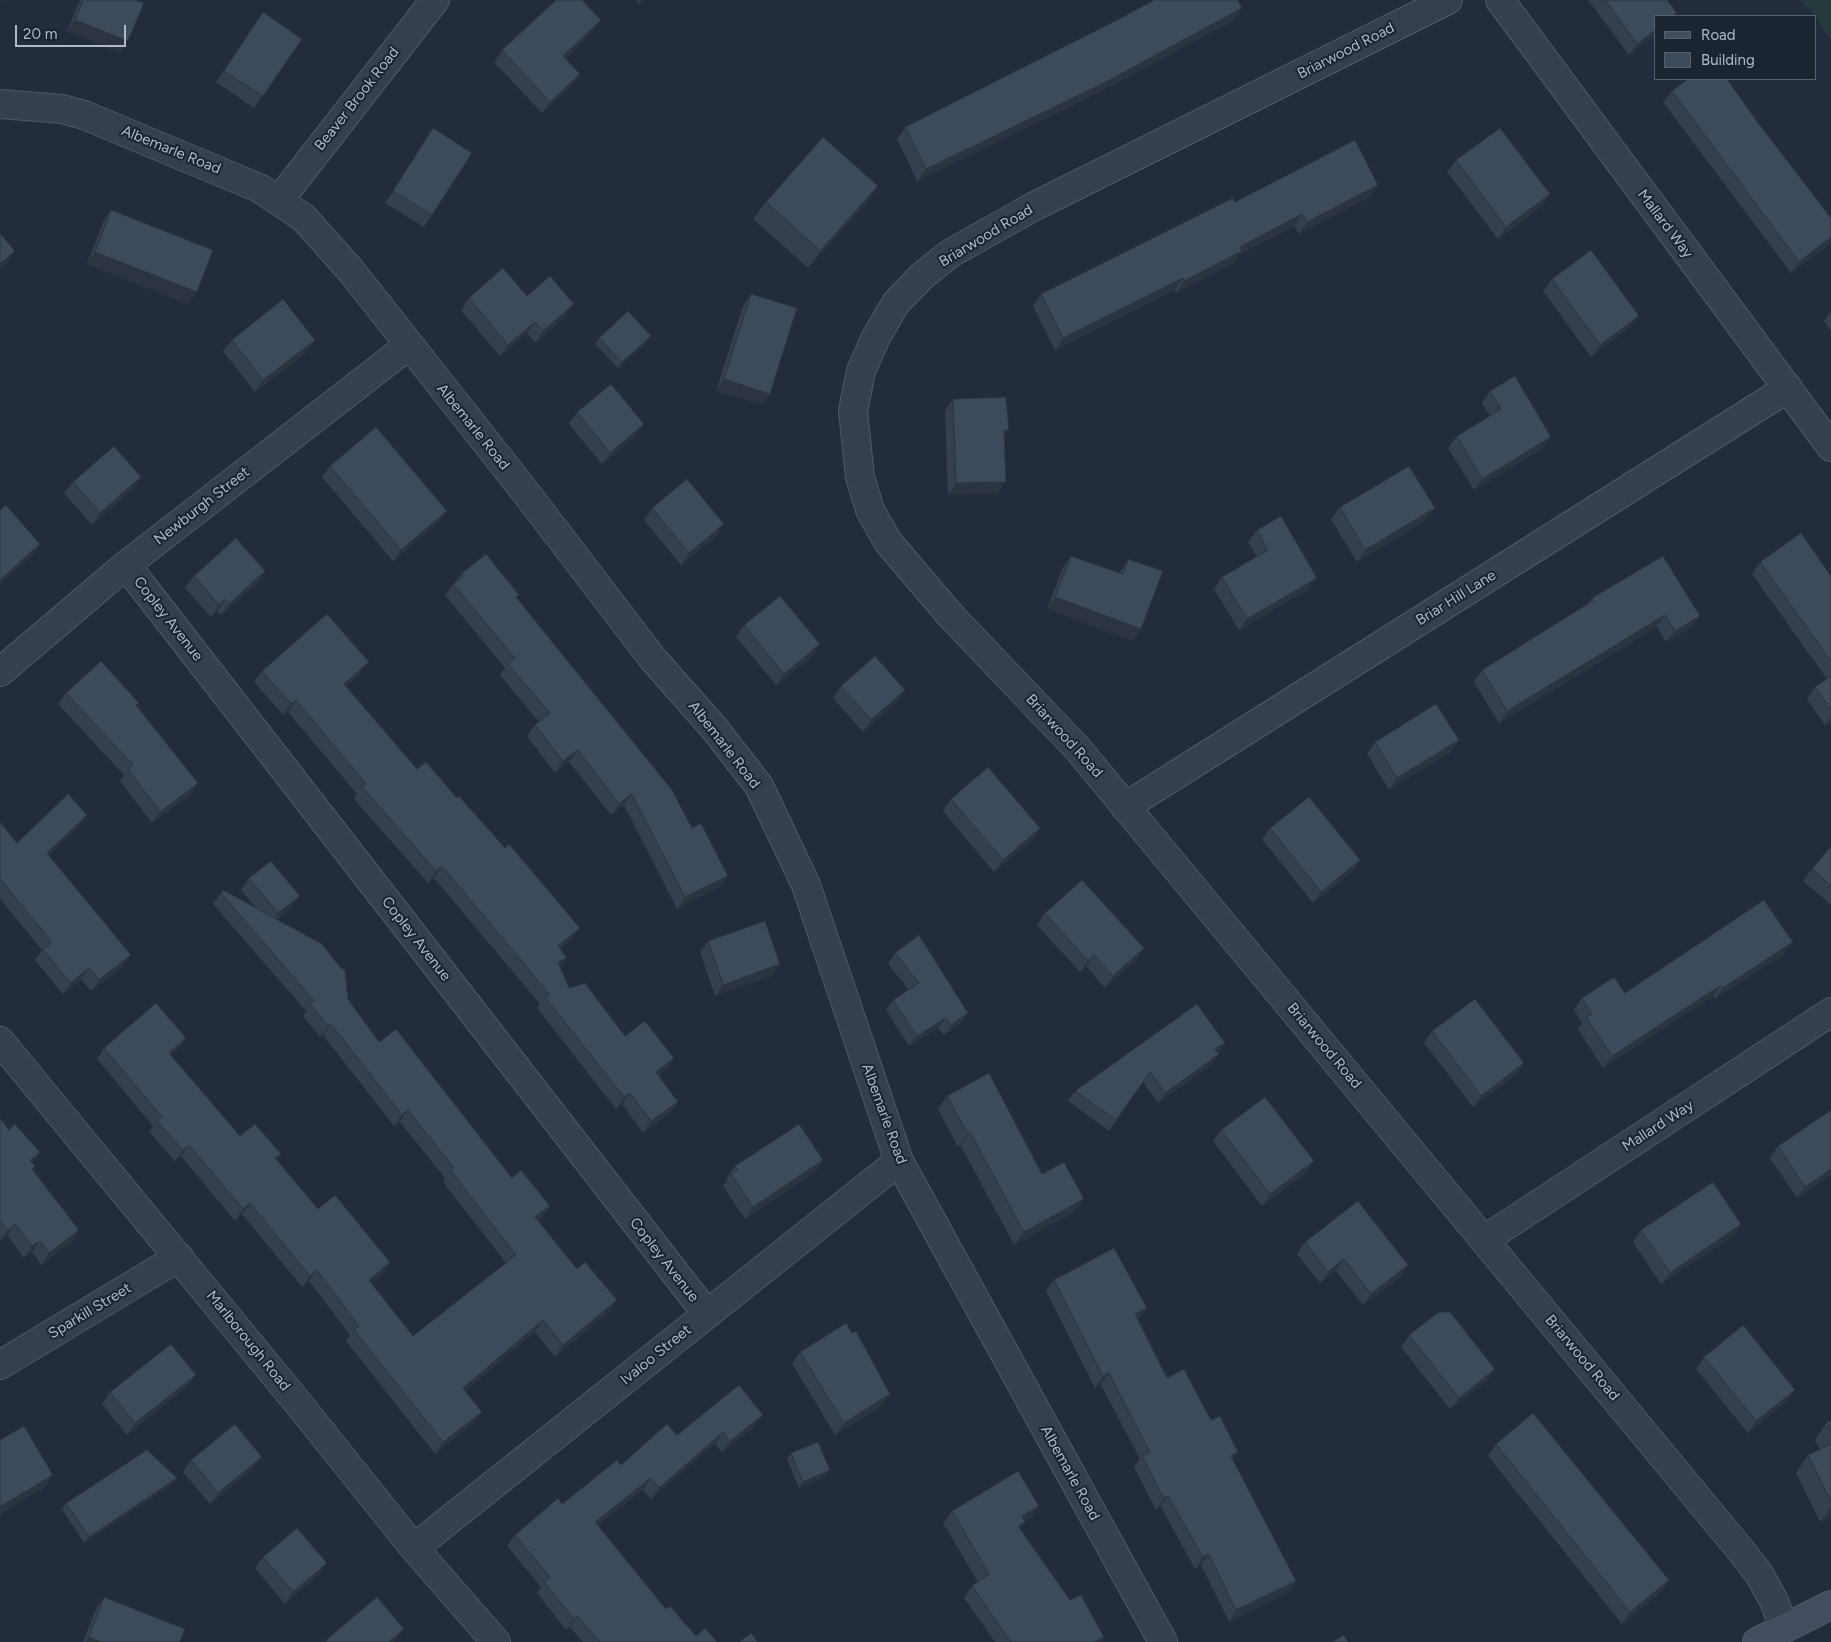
<!DOCTYPE html>
<html>
<head>
<meta charset="utf-8">
<style>
	body { margin:0 }
	#map { position:relative; width:1831px; height:1642px; overflow:hidden; background:#222c3c; font-family:Figtree,sans-serif }
	canvas { display:block }
	.legend { position:absolute; left:1654px; top:15px; width:162px; height:65px; box-sizing:border-box; background:#1b2431; border:1px solid #57606d; margin:0; padding:6px 9px; list-style:none; font-size:15px; color:#b1b9c8 }
	.legend li { display:flex; align-items:center; gap:10px; height:25px }
	.legend b { width:25px; border:1px solid #57606d }
	.scale { position:absolute; left:15px; top:25px; width:111px; height:22px; box-sizing:border-box; border:2px solid #b1b9c8; border-top:0; padding-left:6px; font-size:15px; line-height:18px; white-space:nowrap; color:#b1b9c8; -webkit-text-stroke:4px #1b2431; paint-order:stroke }
</style>
</head>
<body>
<div id="map">
<canvas width="1831" height="1642"></canvas>
<ul class="legend">
<li><b style="height:6px;background:#434d60"></b>Road</li>
<li><b style="height:14px;background:#3d4a5c"></b>Building</li>
</ul>
<div class="scale">20 m</div>
</div>
<script>
const ctx = document.querySelector('canvas').getContext('2d');
ctx.lineJoin = 'round';
function paint(path, color) { ctx.fillStyle = color; ctx.fill(path, 'evenodd'); }
const shape = rows => new Path2D(rows.map(r => 'M' + r).join(''));
function trace(path, color, width, dash) { ctx.strokeStyle = color; ctx.lineWidth = width; ctx.lineCap = dash ? 'butt' : 'round'; ctx.setLineDash(dash || []); ctx.stroke(path); }
function label(font, color, halo, rows, align = 'center') {
  ctx.font = font + ' Figtree,sans-serif'; ctx.lineWidth = 4; ctx.setLineDash([]); ctx.textBaseline = 'middle'; ctx.strokeStyle = halo; ctx.fillStyle = color; for (const [text, x, y, turn = 0] of rows) {
    ctx.save(); ctx.translate(x, y); ctx.rotate((+turn || 0) * Math.PI / 180); ctx.textAlign = isNaN(turn) ? turn : align; if (halo) ctx.strokeText(text, 0, 0); ctx.fillText(text, 0, 0); ctx.restore();
  }
}
paint(shape([
	[1800,0,1831,0,1831,41,1815,16]
]), '#243a3d');
const street = shape([
	[1448,0,1033,207,951,253,922,276,896,303,876,337,861,371,853,411,860,477,870,510,888,542,951,616,1077,748,1743,1553,1759,1574,1774,1601,1784,1628],
	[1500,0,1831,447],
	[0,104,62,109,84,115,259,188,304,218,352,272,527,494,653,659,714,728,759,786,806,885,899,1161,1163,1642],
	[280,199,435,0],
	[126,565,707,1314],
	[0,672,126,565,408,346],
	[1125,807,1788,388],
	[0,1041,298,1403,414,1548,496,1642],
	[1484,1240,1831,1012],
	[0,1365,179,1257],
	[414,1548,899,1161]
]);
const secondary = shape([
	[1757,1642,1831,1605]
]);
trace(street, '#515967', 30);
trace(secondary, '#515967', 30);
trace(street, '#353f4d', 28);
trace(secondary, '#434d60', 28);
paint(shape([
	[80,0,136,0,120,53,67,31],
	[636,0,646,0,638,4],
	[1588,0,1667,0,1655,35,1629,55],
	[1234,20,1100,92,917,181,897,139,905,127],
	[255,24,302,39,254,108,216,82],
	[593,32,565,59,580,74,571,86,542,113,494,62,502,50],
	[1672,91,1759,124,1831,218,1831,243,1791,273,1663,102],
	[433,128,432,215,424,227,385,203],
	[1456,160,1550,194,1542,206,1498,239,1447,172],
	[1378,185,1370,197,1299,234,1294,226,1239,255,1234,263,1176,293,1175,290,1055,350,1033,306,1041,294,1235,202],
	[766,202,866,204,808,268,753,219],
	[111,210,197,292,188,304,87,264,103,222],
	[1552,279,1630,327,1591,357,1543,291],
	[751,294,770,394,762,405,716,391,743,306],
	[527,296,566,316,535,343,527,333,500,356,461,310,469,298],
	[1831,311,1831,331,1824,321],
	[599,338,647,342,618,368,595,344],
	[232,340,315,340,307,352,255,392,223,351],
	[1490,391,1543,448,1474,490,1448,448,1457,436,1490,416,1482,403],
	[953,399,1004,437,998,493,948,495,945,410],
	[577,412,636,436,602,464,569,424],
	[330,466,447,511,439,522,393,561,322,477],
	[73,482,133,489,92,525,64,493],
	[1340,507,1426,520,1357,562,1331,519],
	[652,508,724,524,716,536,681,565,644,520],
	[1257,530,1309,589,1239,630,1214,589,1222,577,1257,557,1248,542],
	[1071,556,1119,573,1128,559,1141,629,1133,641,1047,609,1063,567],
	[1760,562,1831,576,1831,721,1825,725,1807,699,1815,687,1827,679,1752,574],
	[265,571,257,583,221,615,217,611,211,617,185,588,194,576],
	[461,574,517,598,728,876,720,887,677,909,624,805,611,815,569,762,555,773,527,736,535,725,539,722,500,675,505,668,445,595],
	[1592,598,1700,616,1691,628,1666,642,1657,627,1499,723,1474,682,1482,670,1587,604],
	[744,625,812,656,776,685,736,637],
	[262,671,360,674,346,686,417,769,572,939,560,949,567,958,560,967,569,988,625,1036,674,1058,666,1070,659,1075,670,1113,643,1133,622,1104,616,1109,537,1008,540,1004,434,878,428,883,354,799,357,794,288,712,283,715,254,682],
	[841,686,897,702,863,732,833,698],
	[66,693,137,706,198,783,190,795,152,823,120,781,124,775,58,704],
	[1459,740,1451,752,1389,790,1367,754,1375,742],
	[951,799,1040,828,1032,840,994,872,943,811],
	[87,815,79,826,49,855,123,966,91,991,81,979,63,994,35,960,42,950,0,899,0,822,17,843],
	[1270,828,1360,860,1352,872,1313,903,1262,839],
	[1831,846,1831,905,1803,881,1812,869],
	[249,878,300,896,292,907,277,920,348,999,379,1042,542,1217,538,1220,577,1269,617,1300,610,1311,555,1357,535,1332,466,1390,474,1423,435,1454,346,1341,350,1335,309,1281,302,1287,242,1214,235,1221,181,1156,175,1161,149,1132,153,1126,97,1059,104,1048,186,1038,178,1049,171,1055,240,1136,277,1159,318,1209,390,1262,382,1274,371,1283,413,1336,506,1263,443,1182,445,1178,400,1122,394,1126,323,1035,320,1037,303,1016,306,1011,213,904,223,890,256,908,241,890],
	[1045,913,1144,948,1136,960,1105,988,1086,966,1080,972,1037,925],
	[708,941,780,964,772,976,715,996,700,952],
	[895,953,968,1013,961,1023,944,1035,938,1028,909,1046,886,1010,893,1000,909,990,888,964],
	[1784,954,1715,999,1713,996,1603,1068,1578,1029,1582,1023,1574,1010,1582,998,1625,993],
	[1432,1031,1524,1063,1516,1075,1473,1107,1424,1043],
	[1225,1043,1218,1053,1212,1064,1158,1103,1143,1082,1109,1131,1068,1101,1075,1091],
	[947,1096,1074,1212,1014,1245,961,1146,958,1147,938,1109],
	[0,1118,35,1166,33,1170,79,1230,71,1242,41,1265,32,1252,24,1258,7,1235,0,1241],
	[1221,1130,1306,1173,1262,1206,1213,1141],
	[1778,1146,1831,1175,1797,1198,1770,1158],
	[823,1160,815,1172,745,1219,723,1186,728,1179,727,1178,735,1166],
	[1741,1224,1733,1236,1661,1284,1633,1242,1641,1230],
	[1305,1242,1408,1265,1400,1277,1363,1305,1336,1271,1320,1283,1297,1254],
	[1054,1280,1139,1319,1138,1319,1167,1378,1233,1460,1296,1581,1288,1593,1229,1622,1201,1565,1195,1569,1161,1507,1156,1510,1134,1467,1140,1459,1101,1385,1095,1388,1046,1291],
	[1409,1335,1487,1381,1450,1409,1401,1347],
	[800,1352,890,1394,882,1406,835,1435,792,1363],
	[1704,1357,1787,1401,1748,1433,1696,1369],
	[187,1387,127,1435,102,1404,110,1392],
	[1831,1421,1831,1517,1820,1522,1796,1473,1808,1455,1820,1450,1815,1440,1827,1422],
	[755,1426,722,1452,715,1443,651,1499,643,1490,598,1525,666,1609,696,1636,717,1642,583,1642,570,1627,566,1630,537,1593,541,1587,507,1546,515,1535,621,1465,677,1435],
	[1496,1444,1669,1580,1661,1592,1622,1624,1488,1456],
	[791,1453,830,1470,826,1476,799,1488,787,1459],
	[262,1457,254,1468,210,1504,183,1472,191,1460],
	[173,1484,84,1543,62,1509,66,1503],
	[952,1511,1031,1518,1025,1521,1020,1529,1070,1600,1104,1637,1100,1642,995,1642,964,1598,972,1586,978,1582,943,1523],
	[263,1557,327,1563,319,1574,285,1604,255,1568],
	[104,1597,180,1642,83,1642,96,1609]
]), '#34404f');
paint(shape([
	[0,0,20,0,0,1],
	[641,0,646,0,638,4],
	[1242,8,1234,20,1100,92,917,181,926,169],
	[75,20,128,41,120,53,67,31],
	[601,20,593,32,555,68,563,56],
	[1655,30,1655,35,1629,55,1637,44],
	[580,74,571,86,542,113,550,102],
	[1378,185,1370,197,1299,234,1307,222],
	[878,186,866,204,808,268,820,251],
	[1550,194,1542,206,1498,239,1506,227],
	[1302,214,1294,226,1239,255,1234,263,1176,293,1184,281,1240,247],
	[1831,237,1831,243,1791,273,1799,262],
	[15,251,7,263,0,269,0,264],
	[95,252,197,292,188,304,87,264],
	[1183,278,1175,290,1055,350,1063,338],
	[574,304,566,316,535,343,543,331],
	[1639,316,1630,327,1591,357,1600,345],
	[535,322,527,333,500,356,508,345],
	[651,336,647,342,618,368,622,362],
	[315,340,307,352,255,392,263,380],
	[724,379,770,394,762,405,716,391],
	[644,424,636,436,602,464,610,453],
	[1004,430,1009,430,1001,442],
	[1551,437,1543,448,1474,490,1482,479],
	[141,477,133,489,92,525,100,513],
	[1006,482,998,493,948,495,956,483],
	[1435,508,1426,520,1357,562,1365,550],
	[447,511,439,522,393,561,401,550],
	[724,524,716,536,681,565,689,553],
	[40,544,32,556,0,584,0,580],
	[265,571,257,583,221,615,229,604],
	[1317,578,1309,589,1239,630,1247,619],
	[1055,597,1141,629,1133,641,1047,609],
	[225,599,217,611,211,617,219,605],
	[1665,615,1657,627,1499,723,1507,711],
	[1700,616,1691,628,1666,642,1675,631],
	[820,644,812,656,776,685,784,674],
	[369,662,360,674,336,695,344,684],
	[905,690,897,702,863,732,871,720],
	[296,700,288,712,283,715,291,704],
	[1831,717,1831,721,1825,725],
	[1459,740,1451,752,1389,790,1397,778],
	[578,750,569,762,555,773,563,761],
	[198,783,190,795,152,823,160,812],
	[632,794,624,805,611,815,619,804],
	[87,815,79,826,39,864,47,853],
	[1040,828,1032,840,994,872,1003,860],
	[1360,860,1352,872,1313,903,1321,892],
	[442,866,434,878,428,883,436,871],
	[728,876,720,887,677,909,685,897],
	[300,896,292,907,270,925,278,913],
	[580,928,572,939,550,958,558,946],
	[1793,942,1784,954,1715,999,1723,988],
	[1144,948,1136,960,1105,988,1113,976],
	[131,955,123,966,91,991,99,980],
	[1094,955,1086,966,1080,972,1088,961],
	[567,958,559,969,558,962],
	[780,964,772,976,715,996,723,985],
	[89,968,81,979,63,994,70,983],
	[1721,985,1713,996,1603,1068,1612,1056],
	[968,1013,961,1023,944,1035,951,1025],
	[946,1018,938,1028,909,1046,917,1036],
	[331,1024,323,1035,320,1037,328,1026],
	[186,1038,178,1049,161,1064,169,1053],
	[1225,1043,1218,1053,1215,1049],
	[1219,1054,1212,1064,1158,1103,1165,1093],
	[674,1058,666,1070,648,1084,656,1072],
	[1524,1063,1516,1075,1473,1107,1481,1096],
	[630,1093,622,1104,616,1109,624,1097],
	[678,1102,670,1113,643,1133,651,1121],
	[408,1110,400,1122,394,1126,402,1115],
	[970,1132,961,1146,958,1147,968,1134],
	[189,1145,181,1156,175,1161,183,1150],
	[40,1152,32,1164,30,1161],
	[823,1160,815,1172,745,1219,753,1207],
	[1314,1161,1306,1173,1262,1206,1270,1194],
	[1831,1169,1831,1175,1797,1198,1805,1187],
	[1084,1199,1074,1212,1014,1245,1024,1232],
	[250,1203,242,1214,235,1221,243,1209],
	[550,1206,542,1217,528,1228,535,1217],
	[15,1224,7,1235,0,1241,8,1230],
	[1741,1224,1733,1236,1661,1284,1670,1273],
	[79,1230,71,1242,41,1265,49,1253],
	[40,1241,32,1252,24,1258,32,1246],
	[1344,1259,1336,1271,1320,1283,1328,1272],
	[390,1262,382,1274,361,1291,369,1280],
	[1408,1265,1400,1277,1363,1305,1371,1294],
	[317,1270,309,1281,302,1287,310,1276],
	[617,1300,610,1311,555,1357,563,1345],
	[1147,1308,1139,1319,1128,1325,1135,1314],
	[543,1320,535,1332,456,1399,463,1388],
	[1495,1369,1487,1381,1450,1409,1459,1398],
	[1109,1373,1101,1385,1095,1388,1103,1376],
	[196,1375,187,1387,127,1435,135,1423],
	[1795,1390,1787,1401,1748,1433,1756,1421],
	[890,1394,882,1406,835,1435,844,1423],
	[482,1412,474,1423,435,1454,443,1442],
	[763,1415,755,1426,722,1452,730,1441],
	[723,1432,715,1443,651,1499,659,1488],
	[1238,1452,1231,1463,1231,1456],
	[262,1457,254,1468,210,1504,218,1493],
	[830,1470,826,1476,799,1488,803,1482],
	[53,1475,45,1487,0,1514,0,1507],
	[177,1478,173,1484,84,1543,89,1537],
	[651,1478,643,1490,587,1533,595,1522],
	[1168,1496,1161,1507,1156,1510,1164,1499],
	[1039,1506,1031,1518,1013,1528,1022,1516],
	[1831,1507,1831,1517,1820,1522],
	[1025,1522,1017,1533,1018,1526],
	[1209,1554,1201,1565,1195,1569,1203,1557],
	[327,1563,319,1574,285,1604,293,1592],
	[1669,1580,1661,1592,1622,1624,1630,1612],
	[1296,1581,1288,1593,1229,1622,1236,1610],
	[577,1616,570,1627,566,1630,574,1619],
	[404,1629,395,1642,389,1642],
	[89,1637,101,1642,86,1642],
	[1104,1637,1100,1642,1094,1642]
]), '#2b3440');
const building = shape([
	[83,0,136,0,144,3,128,41,75,20,83,0],
	[556,0,582,0,601,20,563,56,580,74,550,102,502,50,556,0],
	[1154,0,1238,0,1242,8,1108,81,926,169,905,127,1123,17,1154,0],
	[1605,0,1667,0,1677,13,1673,16,1655,16,1655,30,1637,44,1605,0],
	[263,12,302,39,263,96,224,71,263,12],
	[1688,79,1727,79,1759,124,1831,218,1831,237,1799,262,1672,91,1688,79],
	[433,128,472,153,432,215,393,191,433,128],
	[1500,128,1550,194,1506,227,1456,160,1500,128],
	[823,137,878,186,820,251,766,202,823,137],
	[1355,140,1378,185,1307,222,1302,214,1240,247,1242,251,1184,281,1183,278,1063,338,1041,294,1233,198,1235,202,1355,140],
	[111,210,213,250,197,292,95,252,111,210],
	[0,233,15,251,0,264,0,233],
	[1591,250,1639,316,1600,345,1552,279,1591,250],
	[503,268,527,296,550,276,574,304,543,331,535,322,508,345,469,298,503,268],
	[751,294,797,308,770,394,724,379,751,294],
	[283,299,315,340,263,380,232,340,283,299],
	[628,311,651,336,622,362,599,338,628,311],
	[1515,376,1551,437,1482,479,1457,436,1501,409,1490,391,1515,376],
	[611,384,644,424,610,453,577,412,611,384],
	[1006,397,1009,430,1004,430,1006,482,956,483,953,399,1006,397],
	[376,427,447,511,401,550,330,466,376,427],
	[114,446,141,477,100,513,73,482,114,446],
	[1409,466,1435,508,1365,550,1340,507,1409,466],
	[687,479,724,524,689,553,652,508,687,479],
	[6,505,40,544,0,580,0,510,6,505],
	[1281,516,1317,578,1247,619,1222,577,1268,550,1257,530,1281,516],
	[1801,533,1831,576,1831,661,1760,562,1801,533],
	[236,538,265,571,229,604,225,599,219,605,194,576,236,538],
	[486,554,519,595,516,597,672,790,692,828,701,823,728,876,685,897,632,794,619,804,578,750,563,761,535,725,550,713,508,664,515,658,453,584,463,576,461,574,486,554],
	[1071,556,1123,574,1128,559,1163,571,1141,629,1055,597,1071,556],
	[1663,556,1700,616,1675,631,1665,615,1507,711,1482,670,1594,600,1592,598,1663,556],
	[780,596,820,644,784,674,744,625,780,596],
	[327,614,369,662,344,684,417,769,426,762,457,798,459,796,505,848,509,844,580,928,558,946,567,958,558,962,569,988,585,983,625,1036,645,1021,674,1058,656,1072,678,1102,651,1121,630,1093,624,1097,545,997,550,995,442,866,436,871,362,787,366,784,296,700,291,704,262,671,327,614],
	[875,656,905,690,871,720,841,686,875,656],
	[101,661,139,703,136,705,198,783,160,812,128,769,133,765,66,693,101,661],
	[1831,676,1831,710,1815,687,1831,676],
	[1436,704,1459,740,1397,778,1375,742,1436,704],
	[988,767,1040,828,1003,860,951,799,988,767],
	[68,794,87,815,47,853,131,955,99,980,89,968,70,983,43,949,52,942,0,879,0,822,17,843,68,794],
	[1309,797,1360,860,1321,892,1270,828,1309,797],
	[1831,846,1831,886,1812,869,1831,846],
	[271,861,300,896,278,913,249,878,271,861],
	[1082,880,1144,948,1113,976,1094,955,1088,961,1045,913,1082,880],
	[223,890,322,944,340,967,345,970,348,999,379,1042,396,1029,512,1178,521,1170,550,1206,535,1217,577,1269,585,1262,617,1300,563,1345,543,1320,463,1388,482,1412,443,1442,354,1330,359,1326,317,1270,310,1276,250,1203,243,1209,189,1145,183,1150,157,1121,162,1117,104,1048,156,1003,186,1038,169,1053,240,1136,255,1124,281,1154,275,1158,318,1209,335,1195,390,1262,369,1280,413,1336,516,1255,451,1171,454,1168,408,1110,402,1115,331,1024,328,1026,310,1004,314,1001,221,893,223,890],
	[1764,900,1793,942,1723,988,1721,985,1612,1056,1586,1017,1592,1014,1582,998,1614,977,1625,993,1764,900],
	[765,921,780,964,723,985,708,941,765,921],
	[919,935,968,1013,951,1025,946,1018,917,1036,893,1000,919,983,895,953,919,935],
	[1475,999,1524,1063,1481,1096,1432,1031,1475,999],
	[1197,1004,1225,1043,1215,1049,1219,1054,1165,1093,1150,1072,1116,1120,1075,1091,1197,1004],
	[989,1073,1042,1174,1064,1162,1084,1199,1024,1232,970,1132,968,1134,947,1096,989,1073],
	[1265,1097,1314,1161,1270,1194,1221,1130,1265,1097],
	[1831,1110,1831,1169,1805,1187,1778,1146,1831,1110],
	[0,1118,9,1130,15,1124,40,1152,30,1161,35,1166,32,1169,79,1230,49,1253,40,1241,32,1246,15,1224,8,1230,0,1221,0,1118],
	[799,1124,823,1160,753,1207,731,1174,738,1170,735,1166,799,1124],
	[1713,1182,1741,1224,1670,1273,1641,1230,1713,1182],
	[1358,1201,1408,1265,1371,1294,1344,1259,1328,1272,1305,1242,1358,1201],
	[1114,1248,1147,1308,1135,1314,1167,1378,1184,1369,1211,1420,1220,1416,1238,1452,1231,1456,1296,1581,1236,1610,1209,1554,1203,1557,1168,1496,1164,1499,1142,1456,1150,1452,1109,1373,1103,1376,1054,1280,1114,1248],
	[1439,1312,1450,1312,1495,1369,1459,1398,1409,1335,1439,1312],
	[846,1323,852,1333,856,1331,890,1394,844,1423,800,1352,846,1323],
	[1743,1325,1795,1390,1756,1421,1704,1357,1743,1325],
	[171,1344,196,1375,135,1423,110,1392,171,1344],
	[739,1385,763,1415,730,1441,723,1432,659,1488,651,1478,595,1522,666,1609,670,1606,696,1636,705,1628,717,1642,600,1642,577,1616,574,1619,544,1582,550,1577,515,1535,558,1498,562,1504,617,1460,621,1465,667,1424,677,1435,739,1385],
	[1533,1413,1669,1580,1630,1612,1496,1444,1533,1413],
	[1831,1421,1831,1431,1827,1422,1831,1421],
	[235,1424,262,1457,218,1493,191,1460,235,1424],
	[24,1426,53,1475,0,1507,0,1440,24,1426],
	[818,1442,830,1470,803,1482,791,1453,818,1442],
	[1831,1444,1831,1502,1808,1455,1831,1444],
	[147,1450,177,1478,89,1537,66,1503,147,1450],
	[1018,1471,1039,1506,1022,1516,1025,1522,1018,1526,1070,1600,1081,1595,1104,1637,1094,1642,1011,1642,972,1586,989,1574,952,1511,1018,1471],
	[297,1528,327,1563,293,1592,263,1557,297,1528],
	[104,1597,185,1629,180,1642,101,1642,89,1637,104,1597],
	[377,1597,404,1629,389,1642,327,1642,326,1640,377,1597],
	[751,1633,758,1642,739,1642,751,1633],
	[1344,1635,1348,1642,1332,1642,1344,1635]
]);
paint(building, '#3d4a5c');
trace(building, '#2b3440', 1);
label('15px', '#b1b9c8', '#1b2431', [
	["Briarwood Road",1346,51,-27],
	["Beaver Brook Road",357,99,-52],
	["Albemarle Road",171,150,22],
	["Mallard Way",1665,224,53],
	["Briarwood Road",986,236,-31],
	["Albemarle Road",473,427,51],
	["Newburgh Street",202,506,-38],
	["Briar Hill Lane",1456,598,-32],
	["Copley Avenue",168,619,52],
	["Briarwood Road",1064,736,48],
	["Albemarle Road",724,745,52],
	["Copley Avenue",416,939,52],
	["Briarwood Road",1324,1046,50],
	["Albemarle Road",884,1114,70],
	["Mallard Way",1658,1126,-33],
	["Copley Avenue",664,1260,52],
	["Sparkill Street",90,1311,-31],
	["Marlborough Road",248,1341,51],
	["Ivaloo Street",656,1355,-39],
	["Briarwood Road",1582,1358,50],
	["Albemarle Road",1070,1473,61]
]);
</script>
</body>
</html>
